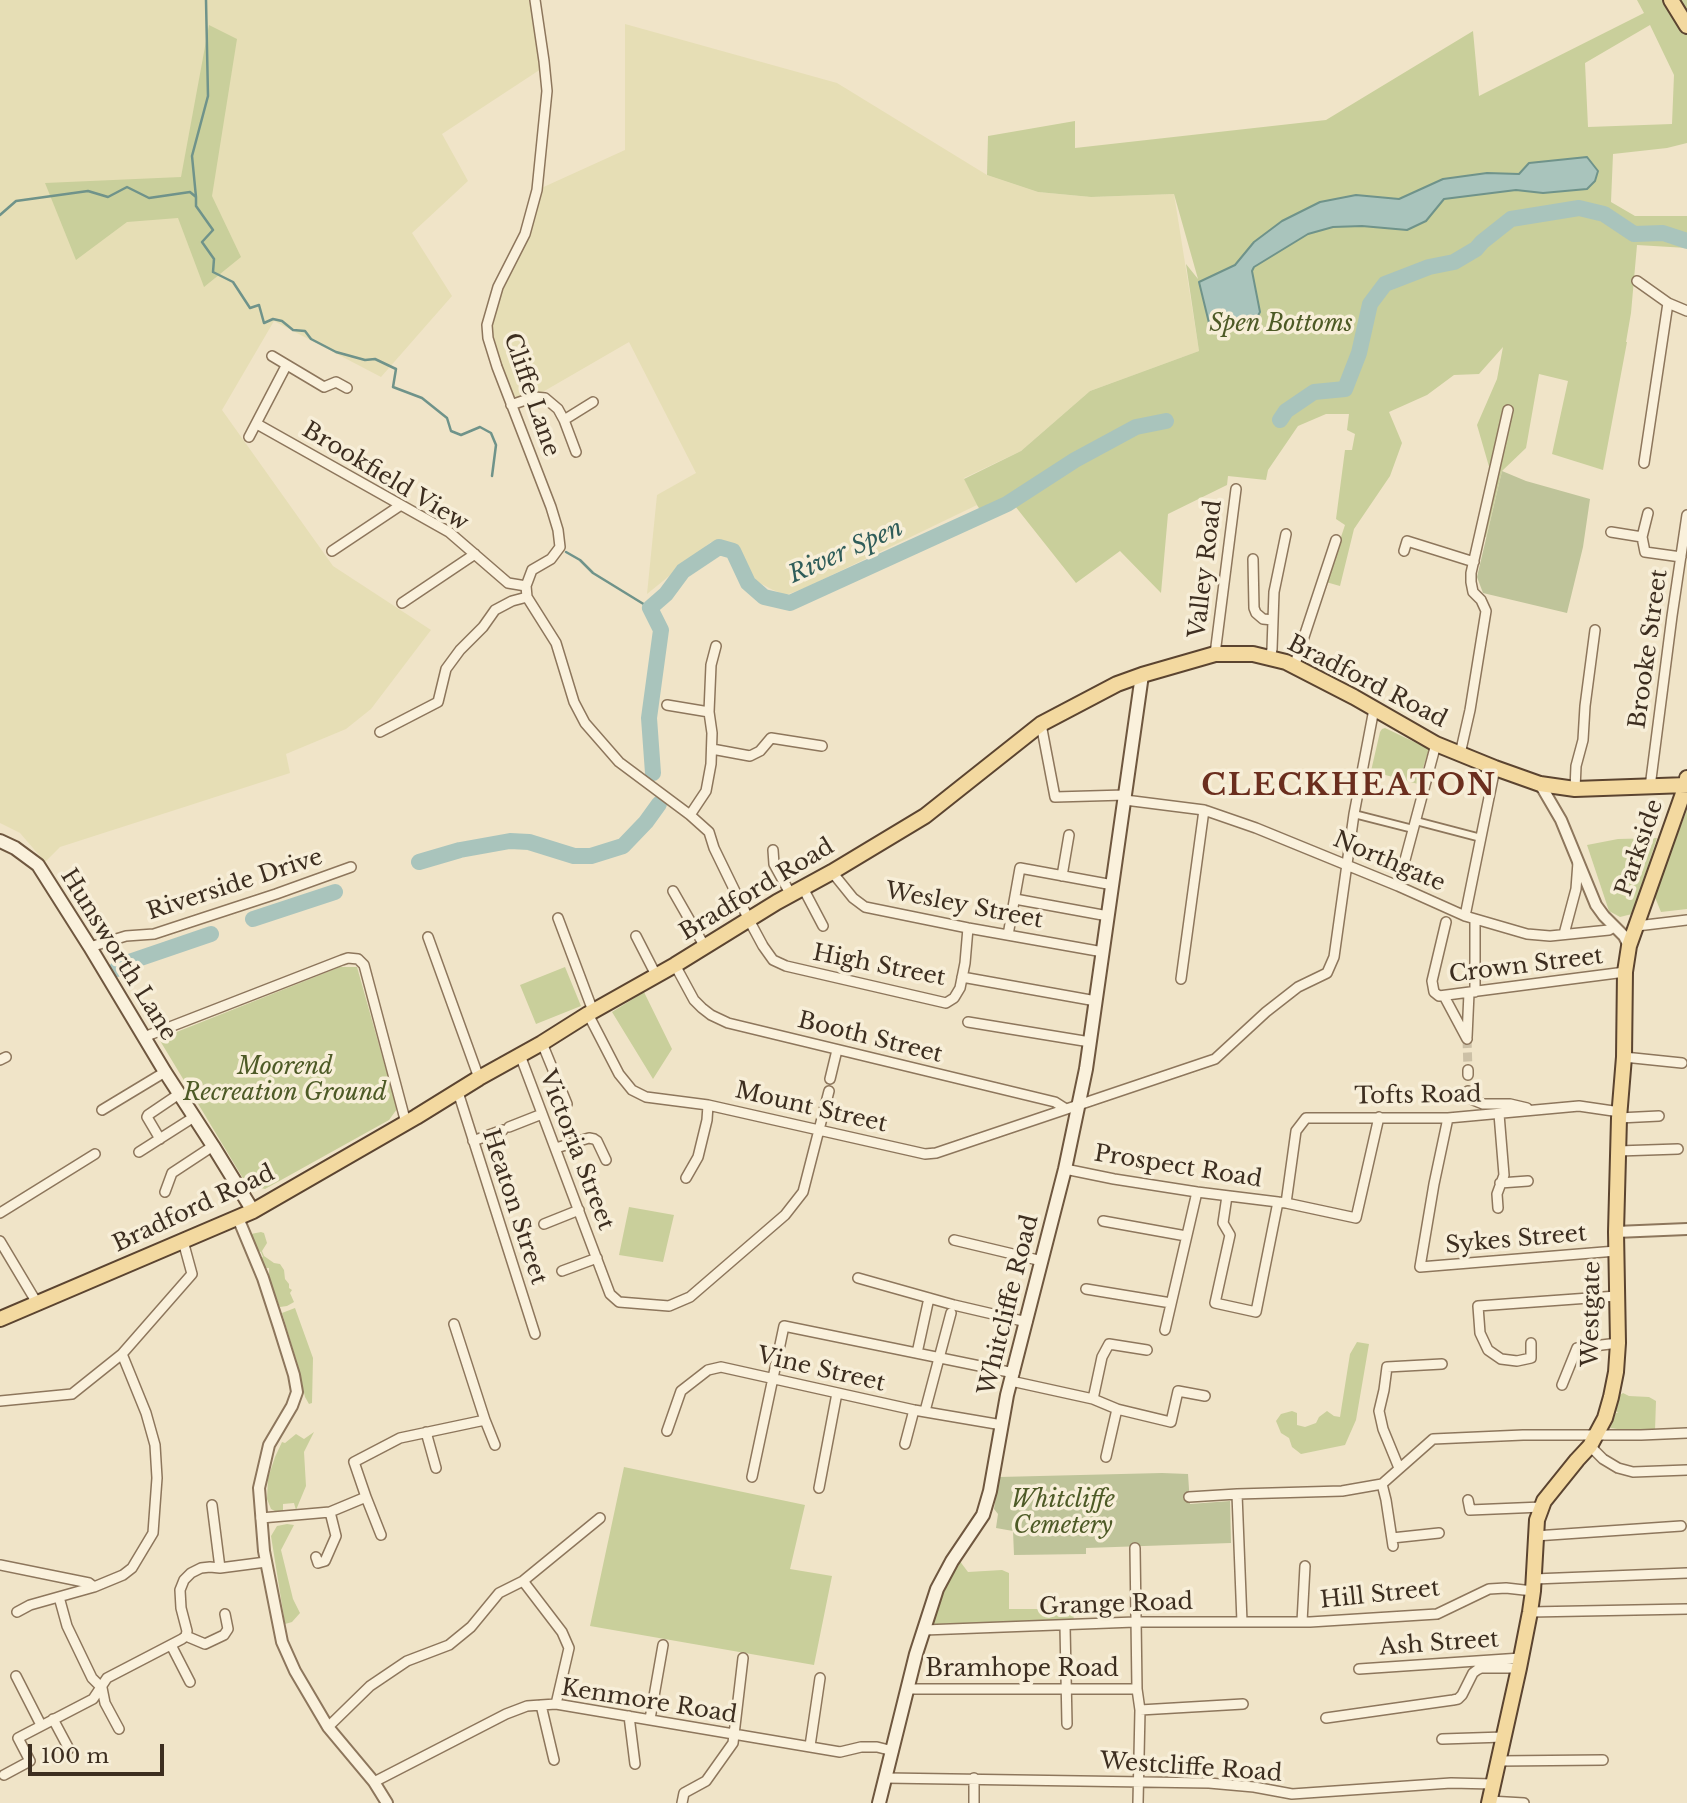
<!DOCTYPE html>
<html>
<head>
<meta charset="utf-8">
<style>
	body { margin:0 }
	#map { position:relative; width:1687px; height:1803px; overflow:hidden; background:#f0e4c8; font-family:"Libre Baskerville",serif }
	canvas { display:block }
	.scale { position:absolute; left:28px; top:1744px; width:136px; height:32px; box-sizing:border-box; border:4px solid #3d2e20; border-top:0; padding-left:9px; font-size:21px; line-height:24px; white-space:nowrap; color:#3d2e20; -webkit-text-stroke:5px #f7eed8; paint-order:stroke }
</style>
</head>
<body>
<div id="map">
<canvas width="1687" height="1803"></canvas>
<div class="scale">100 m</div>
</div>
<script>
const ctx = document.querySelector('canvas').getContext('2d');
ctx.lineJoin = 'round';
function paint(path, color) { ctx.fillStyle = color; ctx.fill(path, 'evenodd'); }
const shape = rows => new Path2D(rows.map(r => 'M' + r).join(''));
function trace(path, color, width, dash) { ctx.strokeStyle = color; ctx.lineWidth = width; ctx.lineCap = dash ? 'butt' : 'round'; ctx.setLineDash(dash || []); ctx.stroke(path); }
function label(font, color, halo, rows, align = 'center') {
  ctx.font = font + ' "Libre Baskerville",serif'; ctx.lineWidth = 7; ctx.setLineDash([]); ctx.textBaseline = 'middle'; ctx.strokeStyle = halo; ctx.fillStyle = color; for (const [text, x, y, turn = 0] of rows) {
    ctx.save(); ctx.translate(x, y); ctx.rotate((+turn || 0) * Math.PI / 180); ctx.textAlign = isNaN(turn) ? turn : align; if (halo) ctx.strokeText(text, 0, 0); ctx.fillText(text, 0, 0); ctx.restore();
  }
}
paint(shape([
	[0,0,529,0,541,69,442,134,468,181,412,233,452,296,381,377,274,321,222,410,333,566,431,630,371,709,346,729,286,754,290,773,60,847,45,862,20,833,0,823],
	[625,24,837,83,987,175,1038,192,1091,197,1174,194,1199,351,1090,391,1021,451,964,478,977,505,805,588,786,595,773,590,752,579,735,547,711,542,647,594,657,495,696,473,629,342,534,397,511,405,497,367,488,316,525,234,537,190,625,150]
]), '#e6deb5');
paint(shape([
	[1637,0,1687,0,1687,143,1667,148,1613,154,1611,202,1635,216,1687,216,1687,248,1637,245,1631,313,1626,342,1627,342,1603,470,1552,454,1568,381,1539,374,1526,448,1502,471,1486,537,1478,535,1490,470,1477,425,1497,379,1503,347,1479,374,1454,375,1427,395,1389,412,1402,443,1390,476,1354,529,1340,586,1326,582,1345,525,1336,519,1345,450,1352,450,1355,434,1347,430,1349,414,1326,414,1298,426,1268,470,1266,480,1228,476,1227,485,1168,514,1161,593,1120,551,1076,583,1015,506,986,519,977,505,964,479,1021,451,1090,391,1199,351,1186,264,1198,279,1174,194,1091,197,1038,192,987,175,988,136,1075,121,1075,148,1326,120,1473,31,1479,96,1644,13],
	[1650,25,1674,75,1672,124,1588,127,1585,63],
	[209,25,237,39,212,196,241,257,204,287,178,218,127,222,76,260,45,183,181,177],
	[1385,728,1429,749,1418,784,1371,771,1380,732,1382,729],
	[1687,810,1687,909,1661,912,1654,895],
	[1657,838,1632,914,1620,917,1609,911,1587,845,1618,839],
	[340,967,357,967,397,1109,389,1120,265,1189,247,1185,159,1039],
	[565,967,581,1006,536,1024,520,985],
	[644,992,672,1049,653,1079,612,1012],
	[629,1207,674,1215,663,1262,619,1255],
	[261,1232,264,1233,267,1243,262,1251,264,1256,274,1263,280,1264,284,1270,285,1279,289,1284,289,1288,292,1290,290,1293,294,1302,287,1306,280,1307,269,1281,269,1268,263,1268,260,1258,263,1257,261,1252,254,1249,250,1238,251,1234],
	[295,1308,313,1358,312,1403,309,1404,305,1397,298,1366,282,1313],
	[1357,1342,1369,1344,1356,1420,1345,1445,1301,1454,1292,1447,1289,1438,1281,1433,1276,1421,1281,1414,1292,1411,1297,1413,1297,1425,1305,1427,1316,1423,1319,1417,1327,1411,1334,1416,1340,1417,1350,1354],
	[1623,1393,1629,1396,1649,1397,1656,1401,1655,1431,1640,1432,1610,1428,1616,1413,1618,1413,1616,1411,1620,1395],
	[314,1432,304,1452,306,1486,296,1510,294,1503,283,1504,283,1511,277,1512,271,1509,267,1499,268,1478,275,1457,282,1442,285,1443,296,1434,304,1439],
	[624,1467,805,1505,790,1569,832,1576,814,1665,590,1626],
	[287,1524,294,1525,281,1550,293,1599,300,1613,292,1622,285,1624,271,1536,277,1526],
	[959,1560,968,1572,1002,1570,1009,1573,1009,1609,1067,1609,1069,1612,1073,1609,1074,1623,929,1626,938,1601]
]), '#c9cf9b');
paint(shape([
	[1502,471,1526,481,1590,499,1583,547,1567,613,1483,593,1477,577],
	[1162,1473,1188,1474,1190,1504,1230,1501,1231,1543,1086,1548,1086,1554,1014,1555,1013,1531,996,1528,998,1514,994,1509,999,1477]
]), '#bfc49a');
const water = shape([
	[1587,157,1598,171,1595,181,1587,189,1543,193,1516,190,1444,199,1426,221,1407,230,1362,226,1333,227,1308,234,1254,267,1252,271,1260,312,1256,319,1217,328,1209,323,1199,282,1235,265,1254,242,1282,221,1320,202,1356,195,1399,199,1443,179,1487,173,1519,174,1529,163,1587,157]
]);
paint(water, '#a9c4bc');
trace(water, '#6f938a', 2);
trace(shape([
	[196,197,192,156,208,96,206,0],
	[0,215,16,201,88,191,108,197,127,187,149,198,190,192,196,197,196,206,213,230,202,242,214,259,213,272,233,282,250,308,259,305,264,323,273,319,282,321,293,330,305,331,311,339,336,352,365,360,375,359,396,369,393,387,422,398,447,418,451,431,461,435,480,427,491,433,496,445,492,476],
	[566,552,580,560,593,573,650,608]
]), '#6f938a', 2.5);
trace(shape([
	[1280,420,1286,411,1314,392,1345,389,1359,353,1370,304,1385,284,1429,267,1454,262,1476,249,1482,242,1511,219,1579,208,1604,214,1634,234,1663,233,1687,241],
	[653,773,649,718,661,630,650,608,666,594,683,571,719,547,733,551,748,583,764,597,790,603,1007,504,1075,460,1136,427,1166,421],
	[419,862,460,850,510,841,529,842,574,856,591,856,623,846,646,822,659,804],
	[253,919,335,892],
	[117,969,129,962,211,934]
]), '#a9c4bc', 16);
trace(shape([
	[1467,1039,1468,1070]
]), '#ccc0a6', 9, [9, 4.5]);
const pedestrian = shape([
	[1354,814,1413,829],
	[1416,821,1481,838]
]);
const minor = shape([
	[535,0,544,61,547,91,537,190,525,234,498,287,487,325,488,338,497,367,551,507,558,530,560,547,551,559,532,570,526,586,527,597,556,643,574,702,585,723,619,762,690,815,709,832,714,848,749,920,763,946,773,960,786,966,946,1003,954,998,960,988,965,963,968,928],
	[1637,281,1668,303],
	[272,356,324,387,336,382,347,388],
	[511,405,534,397,545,398,558,409,564,420,576,452],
	[564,420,593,402],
	[257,424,449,532,508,583,526,586],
	[249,437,286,366],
	[1644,463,1668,303,1687,311],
	[1648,513,1642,537,1645,552,1681,557],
	[1611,532,1642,537],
	[332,551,401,505],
	[1404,551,1407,541,1474,562],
	[1253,559,1254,608,1256,613,1263,619,1273,620],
	[402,603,475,554],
	[1215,654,1236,489],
	[1270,658,1272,649,1274,592,1286,534],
	[1294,667,1336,540],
	[667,705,709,712,712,733,711,764,706,791,690,815],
	[709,712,711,665,716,646],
	[1041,724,1055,797,1125,795],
	[380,732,438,702,446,669,460,650,483,627,495,610,512,601,527,597],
	[712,749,750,756,760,751,771,738,822,746],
	[1460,754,1470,710,1486,611,1481,600,1473,592,1471,582,1471,573,1508,410],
	[1650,787,1672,616,1687,515],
	[1575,789,1576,766,1583,740,1585,706,1595,630],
	[1125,800,1204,810,1256,828,1398,886,1465,916,1527,934,1550,936,1609,930,1614,927],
	[773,850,774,864,791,895],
	[832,872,853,898,865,907,968,928,1103,952],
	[1062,876,1069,835],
	[1398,886,1436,744],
	[803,888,823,926],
	[673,891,705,947],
	[1015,899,1108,916],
	[1465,916,1495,768],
	[558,918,593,1011],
	[1446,922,1432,981,1434,992,1439,996,1625,972],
	[1637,926,1687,920],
	[1564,934,1576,889,1578,862],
	[1008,935,1020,868,1113,885],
	[636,936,656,975],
	[428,937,479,1078],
	[90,947,126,936,154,934,276,894,351,867],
	[675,965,694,1000,702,1008,711,1015,728,1023,1055,1102,1066,1109],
	[962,977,1096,1001],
	[1181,979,1204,810],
	[1475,992,1475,919],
	[1444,996,1467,1039],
	[588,1014,619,1074,632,1090,646,1097,708,1105,925,1154,936,1153,1215,1059,1266,1012,1298,987,1327,973,1334,957,1354,814,1374,709],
	[968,1022,1090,1042],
	[144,1037,342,960,348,958,358,959,364,965,406,1123],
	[1467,1037,1469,993],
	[542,1043,567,1104],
	[520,1055,610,1294,619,1302,669,1306,690,1297,785,1215,803,1192,829,1091],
	[1624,1057,1682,1063],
	[0,1060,6,1057],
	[1468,1070,1468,1075],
	[830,1079,837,1050],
	[1468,1091,1473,1100,1483,1104,1510,1104,1527,1108],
	[458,1092,535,1334],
	[102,1110,165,1072],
	[1448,1118,1434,1184,1420,1267,1616,1251],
	[1619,1118,1659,1116],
	[509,1127,542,1114],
	[160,1139,147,1117,148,1115,179,1094],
	[473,1141,503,1130],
	[556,1148,589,1138,594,1139,597,1141,606,1160],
	[1618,1151,1678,1149],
	[139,1152,194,1117],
	[1065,1169,1114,1179,1197,1192,1286,1203,1356,1218,1379,1117],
	[686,1178,698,1157,707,1120,708,1105],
	[1500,1183,1528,1181],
	[165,1192,172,1173,213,1146],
	[1227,1196,1223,1223,1230,1235,1215,1303,1256,1312,1278,1202],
	[1286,1203,1296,1131,1306,1118,1448,1118,1579,1106,1620,1112],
	[1498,1208,1497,1194,1504,1175,1499,1114],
	[0,1213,95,1154],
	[1103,1221,1186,1236],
	[544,1224,579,1210],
	[954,1240,1042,1261],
	[0,1241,37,1303],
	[562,1271,597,1258],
	[858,1278,954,1305,1027,1322],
	[1086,1289,1171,1303],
	[1165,1330,1197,1192],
	[1531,1343,1531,1358,1517,1361,1501,1359,1488,1350,1480,1333,1478,1306,1617,1296],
	[917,1353,929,1298],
	[1011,1381,1093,1399,1117,1409,1171,1422,1178,1391,1205,1396],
	[1562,1385,1577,1348,1618,1343],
	[1093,1399,1102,1357,1109,1344,1147,1350],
	[0,1401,72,1394,122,1354,192,1274,183,1241],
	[925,1411,951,1313],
	[485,1420,495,1445],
	[667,1431,681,1391,708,1370,721,1367,914,1410,1002,1425],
	[426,1432,436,1468],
	[905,1444,914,1410],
	[1590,1446,1603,1459,1618,1468,1633,1472,1687,1470],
	[1106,1457,1117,1409],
	[1399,1468,1383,1429,1379,1411,1384,1390,1387,1367,1442,1364],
	[752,1477,784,1326,1014,1373],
	[1382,1484,1386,1500,1393,1546],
	[819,1488,837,1393],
	[1237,1494,1242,1622],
	[366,1497,381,1535],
	[1189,1497,1237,1494,1342,1491,1382,1484,1433,1439,1523,1435,1641,1435,1687,1433],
	[1468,1500,1470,1510,1542,1507],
	[212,1505,220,1568],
	[261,1518,330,1512,366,1497,354,1462,400,1438,485,1420,454,1324],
	[1535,1536,1681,1526],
	[1392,1538,1439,1533],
	[1135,1548,1137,1689,1140,1710,1138,1803],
	[316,1557,318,1563,325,1561,336,1536,330,1512],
	[0,1565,89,1583,94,1587],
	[1534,1579,1687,1573],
	[523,1581,562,1632,569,1648,556,1704],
	[59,1597,67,1626,92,1678,102,1688,105,1703,119,1729],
	[17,1612,30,1605,94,1587,123,1575,132,1568,153,1533,157,1478,155,1445,146,1413,122,1354],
	[1530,1612,1687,1609],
	[1302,1622,1305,1566],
	[1065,1626,1067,1724],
	[924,1630,1135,1622,1310,1622,1437,1614,1489,1589,1506,1588,1533,1591],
	[186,1636,205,1644,224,1635,228,1629,225,1614],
	[171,1645,190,1682],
	[1359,1669,1521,1658],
	[16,1676,41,1725],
	[907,1689,1137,1689],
	[541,1705,554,1760],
	[1140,1710,1243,1704],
	[629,1716,635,1764],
	[1326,1718,1453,1700,1458,1699,1462,1695,1473,1673,1477,1670,1481,1668,1519,1668],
	[53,1719,69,1749],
	[650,1719,663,1645],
	[328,1727,370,1686,407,1661,449,1645,471,1627,499,1593,523,1581,600,1518],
	[1442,1739,1504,1737],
	[810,1746,820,1678],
	[1498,1761,1603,1760],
	[4,1775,30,1761,18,1738,93,1699,107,1678,182,1639,186,1636,187,1631,181,1608,180,1590,184,1580,191,1573,201,1568,210,1567,220,1568,266,1562],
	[886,1778,1209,1783,1254,1787,1292,1794,1451,1783,1493,1784],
	[974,1778,974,1803],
	[374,1782,506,1714,527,1706,541,1705,556,1704,840,1752,861,1747,877,1747,893,1751],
	[1489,1801,1524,1803],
	[682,1803,684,1793,706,1781,733,1743,743,1658]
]);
const tertiary = shape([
	[1540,784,1561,820,1596,905,1604,916,1624,936,1629,946],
	[238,1218,263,1278,279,1327,294,1375,297,1392,292,1406,269,1445,259,1488,264,1551,282,1642,295,1671,328,1727,374,1782,387,1803],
	[1616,1232,1687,1229]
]);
const secondary = shape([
	[0,841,15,848,38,865,90,947,165,1072,213,1146,253,1211],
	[879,1803,916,1654,937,1589,952,1561,983,1515,990,1491,1007,1395,1065,1169,1086,1069,1142,675]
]);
const primary = shape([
	[1671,0,1687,26],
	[0,1319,253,1211,416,1117,479,1078,542,1043,588,1014,675,965,777,902,832,872,925,816,1041,724,1117,684,1142,675,1215,654,1253,654,1286,662,1354,697,1436,744,1495,768,1540,784,1575,789,1687,785],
	[1489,1803,1519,1668,1530,1612,1533,1591,1537,1520,1544,1501,1577,1460,1590,1446,1605,1418,1611,1397,1616,1372,1618,1343,1616,1232,1619,1118,1624,1057,1625,972,1629,946,1686,785,1687,778]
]);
trace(pedestrian, '#8d765c', 10);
trace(minor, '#8d765c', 12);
trace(tertiary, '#8d765c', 14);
trace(secondary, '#6f573f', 16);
trace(primary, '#5b4430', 18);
trace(pedestrian, '#faf1dc', 6);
trace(minor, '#faf1dc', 9);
trace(tertiary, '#faf1dc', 10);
trace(secondary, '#faf1dc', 12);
trace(primary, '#f3d9a0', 14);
label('italic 23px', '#4d5a26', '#f7eed8', [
	["Spen Bottoms",1281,325],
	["Moorend",285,1068],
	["Recreation Ground",285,1094],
	["Whitcliffe",1063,1501],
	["Cemetery",1063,1527]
]);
label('23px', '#3d2e20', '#f7eed8', [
	["Cliffe Lane",531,395,71],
	["Brookfield View",385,477,31],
	["Valley Road",1206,569,-83],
	["Brooke Street",1649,649,-82],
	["Bradford Road",1367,682,27],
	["Parkside",1640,848,-71],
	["Northgate",1389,862,23],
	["Riverside Drive",235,885,-18],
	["Bradford Road",757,890,-31],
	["Wesley Street",964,906,11],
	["Hunsworth Lane",118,955,58],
	["High Street",879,966,11],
	["Crown Street",1526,966,-7],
	["Booth Street",870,1038,14],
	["Tofts Road",1418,1096,-1],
	["Mount Street",811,1108,13],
	["Victoria Street",576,1150,69],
	["Prospect Road",1178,1167,9],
	["Heaton Street",514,1207,72],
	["Bradford Road",194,1209,-25],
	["Sykes Street",1516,1240,-5],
	["Whitcliffe Road",1009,1305,-76],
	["Westgate",1592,1314,-89],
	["Vine Street",821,1370,13],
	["Hill Street",1380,1595,-6],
	["Grange Road",1116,1605,-2],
	["Ash Street",1439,1644,-4],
	["Bramhope Road",1022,1670],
	["Kenmore Road",649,1702,9],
	["Westcliffe Road",1191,1768,4]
]);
label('italic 24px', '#2f5d5a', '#f7eed8', [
	["River Spen",846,552,-24]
]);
ctx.letterSpacing = '2px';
label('bold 30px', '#6b2e1e', '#f7eed8', [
	["CLECKHEATON",1349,787]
]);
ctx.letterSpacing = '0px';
</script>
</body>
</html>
